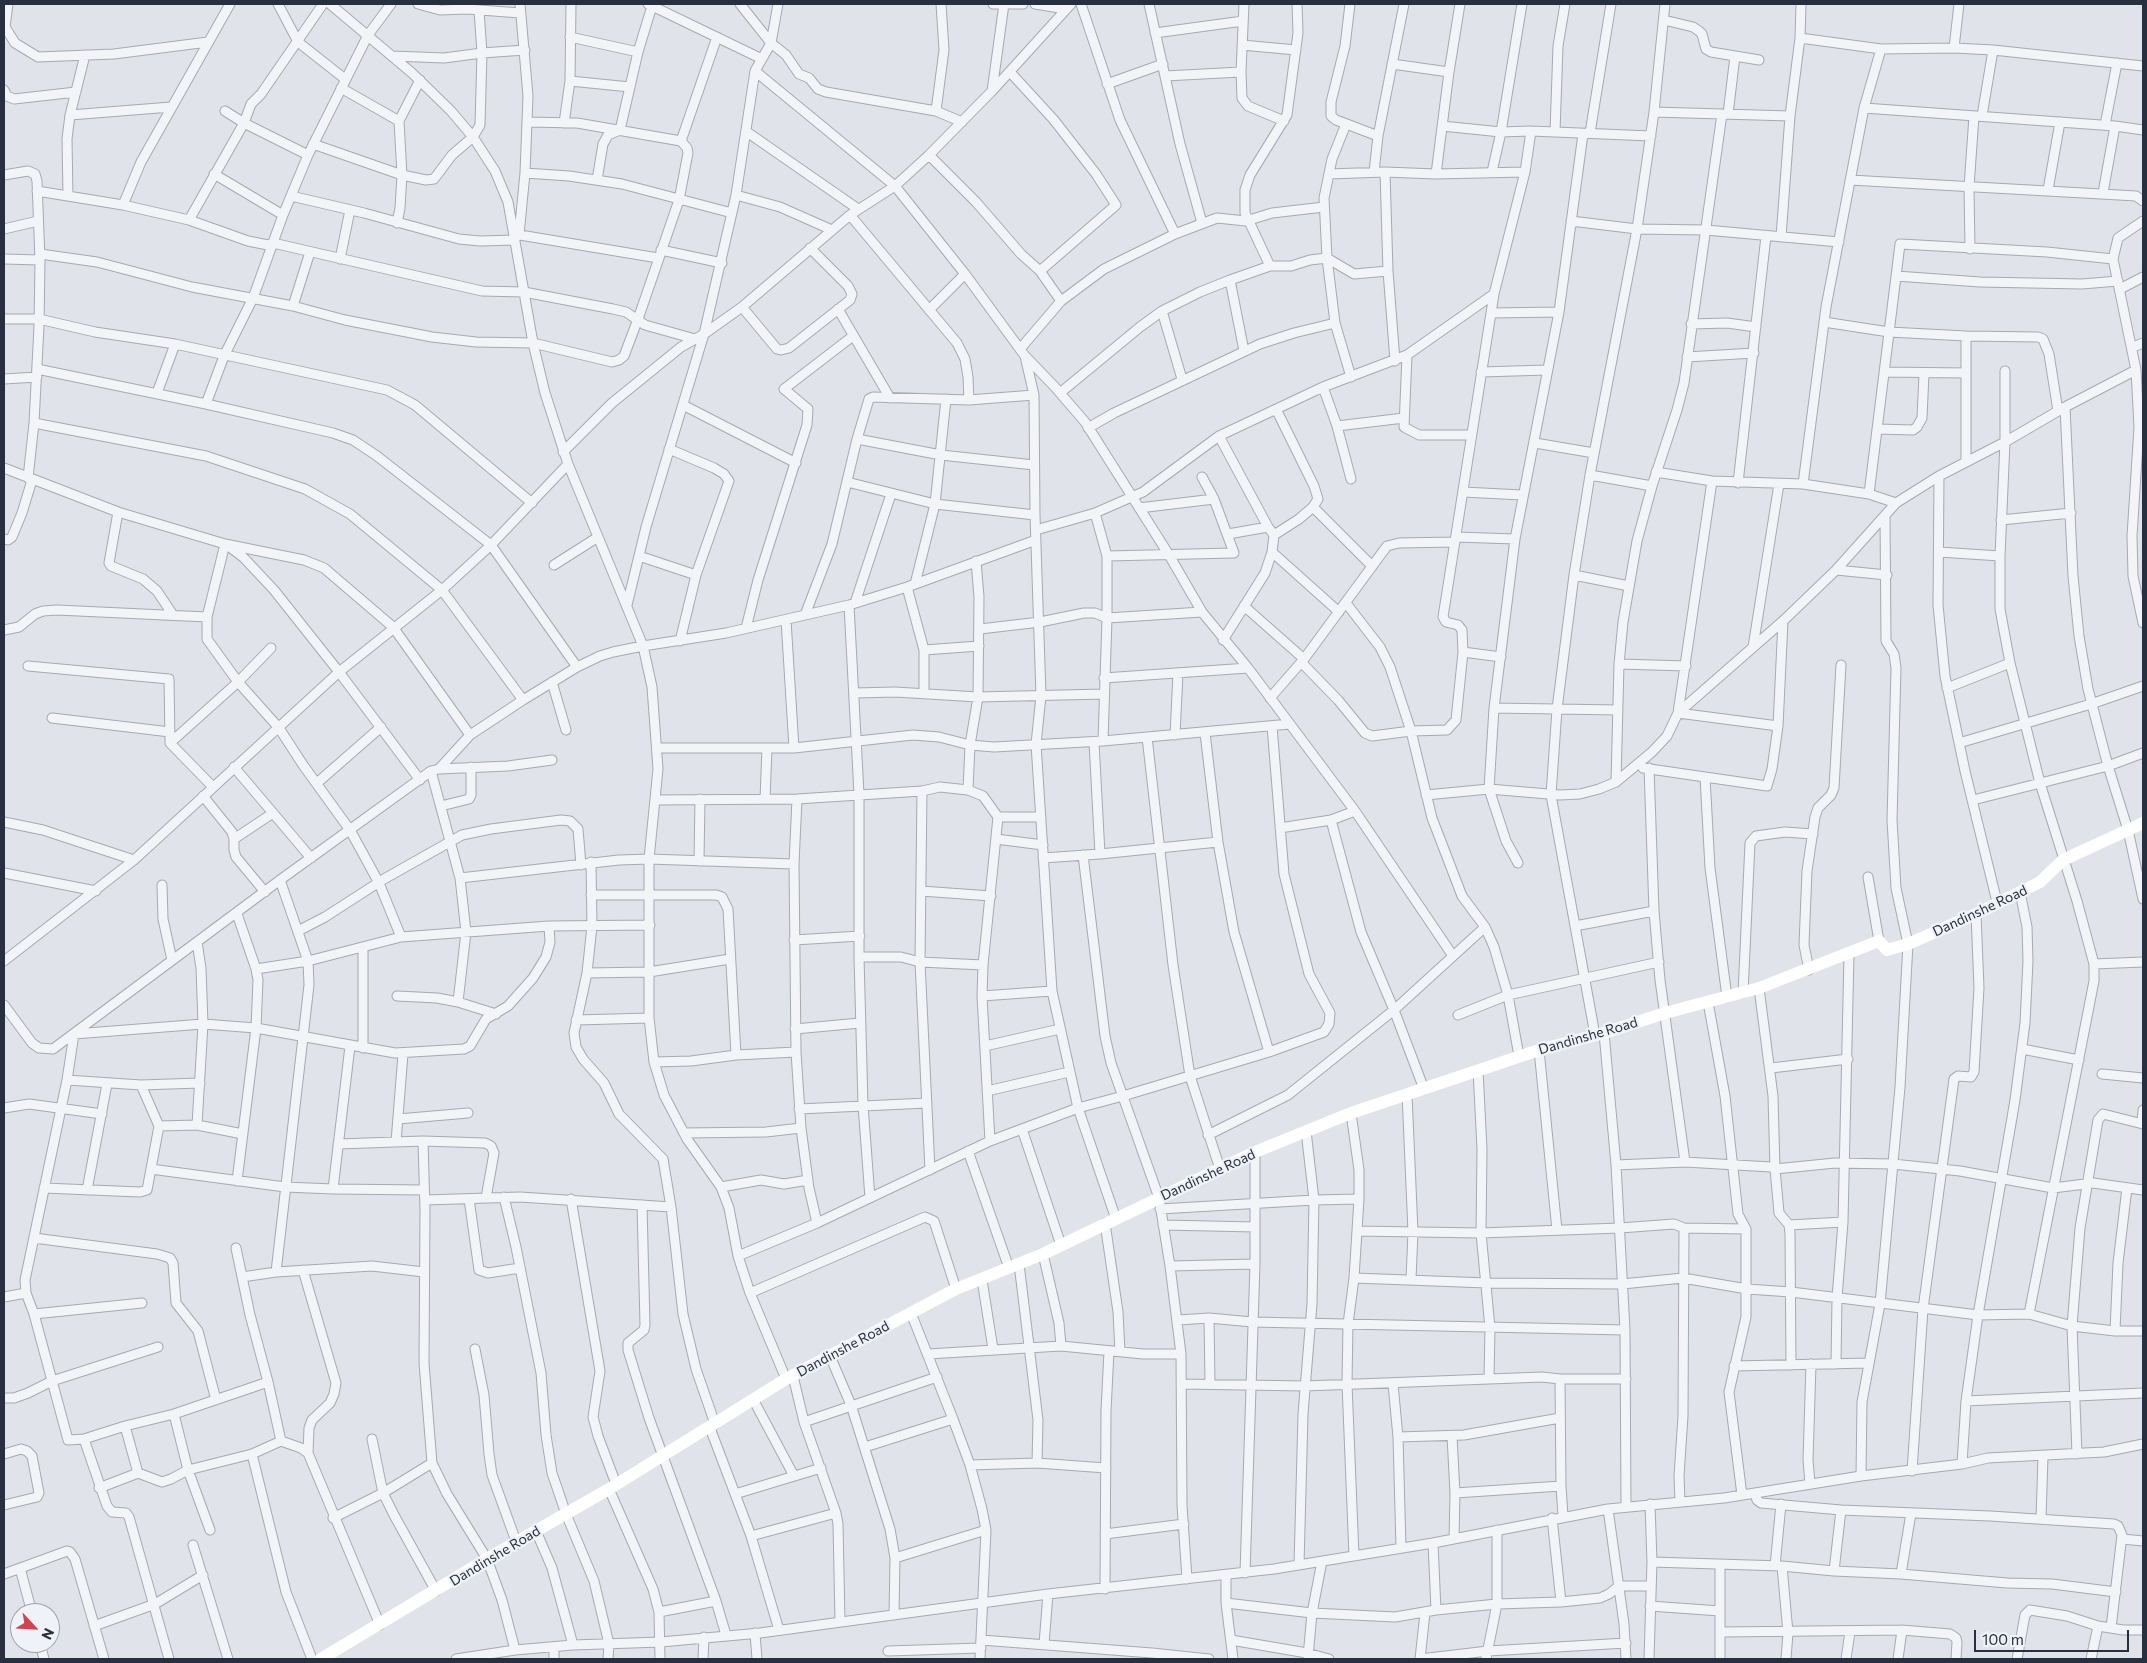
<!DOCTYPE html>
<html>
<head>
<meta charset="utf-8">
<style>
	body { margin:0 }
	#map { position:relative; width:2147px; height:1663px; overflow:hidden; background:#e0e3e9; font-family:Commissioner,sans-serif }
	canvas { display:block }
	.frame { position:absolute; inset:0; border:5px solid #283040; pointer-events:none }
	.north { position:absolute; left:10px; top:1603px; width:50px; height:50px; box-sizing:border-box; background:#eff2f6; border:1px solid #9fa4ad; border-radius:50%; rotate:115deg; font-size:14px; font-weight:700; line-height:20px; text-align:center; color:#283040 }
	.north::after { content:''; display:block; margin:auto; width:18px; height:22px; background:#cd4553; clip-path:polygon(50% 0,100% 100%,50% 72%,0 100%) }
	.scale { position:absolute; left:1974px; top:1630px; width:155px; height:22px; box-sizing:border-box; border:2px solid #283040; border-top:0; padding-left:6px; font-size:15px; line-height:18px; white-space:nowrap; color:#283040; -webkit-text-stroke:4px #eff2f6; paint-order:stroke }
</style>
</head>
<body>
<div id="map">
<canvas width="2147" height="1663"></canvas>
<div class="frame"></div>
<div class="north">N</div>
<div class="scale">100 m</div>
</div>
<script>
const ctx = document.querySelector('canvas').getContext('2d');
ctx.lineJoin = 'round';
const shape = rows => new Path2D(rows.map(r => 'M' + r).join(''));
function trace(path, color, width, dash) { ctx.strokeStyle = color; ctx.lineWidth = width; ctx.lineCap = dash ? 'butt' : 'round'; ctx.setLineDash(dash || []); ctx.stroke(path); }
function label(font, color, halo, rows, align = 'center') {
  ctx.font = font + ' Commissioner,sans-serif'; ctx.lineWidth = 4.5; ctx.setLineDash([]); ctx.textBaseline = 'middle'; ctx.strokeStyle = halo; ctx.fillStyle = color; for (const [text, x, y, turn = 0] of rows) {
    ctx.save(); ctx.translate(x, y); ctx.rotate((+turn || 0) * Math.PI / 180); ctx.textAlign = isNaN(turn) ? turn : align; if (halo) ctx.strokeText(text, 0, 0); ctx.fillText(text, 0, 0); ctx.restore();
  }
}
const street = shape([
	[8,4,5,27,15,43,38,57,114,54,208,42],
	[278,4,298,42,345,79],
	[330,4,412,73,451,111,473,137,495,171,508,202,533,343,545,393,568,464,643,646,652,687,658,769,649,859,649,1018,654,1062,664,1095,687,1139,721,1187,729,1208,738,1256,750,1293,786,1379],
	[418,4,440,10,467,9,520,13],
	[648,4,762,59],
	[740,4,771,43,786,55,799,74,809,78,818,89,826,92,936,111,962,122],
	[993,4,1023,4],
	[1035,4,1066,9],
	[1081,4,1120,120,1175,234],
	[1149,4,1180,144,1202,223],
	[1244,4,1241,72,1242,98,1248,106,1284,121],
	[1350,4,1345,46,1331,102,1331,116,1336,120,1378,136],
	[1664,20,1693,27,1699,31,1702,34,1706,49,1711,52,1759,60],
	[1155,33,1243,21],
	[570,37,638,52],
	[1800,38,1881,49,1954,48,1993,50,2143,66],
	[1242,45,1296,50],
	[1954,48,1959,4],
	[393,56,444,58,482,53,525,50],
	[1392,64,1449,72],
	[755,71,895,186,965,274,1025,356,1054,386,1085,422,1169,555,1202,612,1248,668,1355,811,1453,956],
	[1010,72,1054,120,1096,174,1116,205,1040,271],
	[1165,76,1241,72],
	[570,81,630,87],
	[1107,84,1163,64],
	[341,88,399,121],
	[4,90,7,96,14,99,76,92],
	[992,91,1004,4],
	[1864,108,2115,126,2143,130],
	[225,111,244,123,308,155],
	[936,111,944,50,941,4],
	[1654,112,1790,116],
	[1728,114,1735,56],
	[70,115,171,107],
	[1982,116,1993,50],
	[528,122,577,123,681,141],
	[564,123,570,81,571,4],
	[1346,124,1332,159,1324,198,1327,258,1335,323,1351,377],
	[2105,125,2117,63],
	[1442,126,1501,132,1531,131,1651,136],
	[747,132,858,209],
	[1555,132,1558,46,1565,4],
	[1590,133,1611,4],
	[313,144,402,175,426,180,434,179,452,155,473,137,480,125,482,53,479,10],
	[929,155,976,202,1021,254,1040,271,1061,301],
	[1374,172,1378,136,1404,4],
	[1385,172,1388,271,1395,361],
	[1492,172,1501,132,1522,4],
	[525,173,569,176,622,184,732,213],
	[214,174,283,215],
	[1329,174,1385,172,1436,174,1525,172],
	[1436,174,1449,72,1460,4],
	[4,175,28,171,35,174,37,181,40,260,39,326,34,423,28,478],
	[597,180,603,144,608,135,620,130,638,52,652,6],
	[1850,180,2119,195,2136,196,2143,201],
	[2048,190,2060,122],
	[37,191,123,205,189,220,248,241,268,245,273,243,482,291,524,292,613,309,626,312,645,325,695,339],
	[2103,193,2115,126],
	[736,195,780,207,832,230],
	[68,196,67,139,70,115,85,55],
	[291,196,364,213,459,239,480,241,515,240],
	[123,205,141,162,230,4],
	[850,215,957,343,965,359,968,377,969,400],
	[189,220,244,123,251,104,261,94,323,4],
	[1571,221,1637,229,1706,230,1839,242],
	[2143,221,2118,238,2113,259,2136,370,2139,427,2132,536,2133,576,2143,623],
	[397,223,400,208,402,175,399,121,420,80],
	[4,229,38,221],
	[514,234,658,258],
	[519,235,525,173,528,96,520,4],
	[1781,237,1790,116,1800,38,1801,4],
	[1970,249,1969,187,1974,116],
	[661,250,722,263],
	[40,254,97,262,192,287,293,306,345,320,432,337,476,342,533,343,612,362,619,360,624,356,638,319,679,200,688,153,687,148,681,141,717,37],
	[4,259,40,260],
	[340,259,350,210],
	[1270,266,1245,213,1245,190,1250,175,1287,115,1298,33,1297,4],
	[1896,276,1980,282,2082,284,2118,281],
	[1230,280,1244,351],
	[2120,289,2143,277],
	[293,306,310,252],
	[742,307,777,349,781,350,789,348,850,300,852,294,848,286,810,248],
	[838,309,890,398],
	[929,310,965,274],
	[1162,311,1182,379],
	[1491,313,1559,312],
	[4,319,39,319,95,332,175,344,387,390,415,405,532,503],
	[1824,322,1889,332,1966,336,2038,337,2043,339,2049,354,2058,411],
	[1691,324,1727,323,1756,327],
	[2133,347,2143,343],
	[1020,349,1061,301,1104,269,1175,234,1217,218,1246,221,1272,213,1324,207],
	[1407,355,1404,427,1419,435,1471,435],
	[1025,356,1034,395,1035,515,1041,696,1036,744,1052,991,1078,1108,1116,1219],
	[1687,357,1754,353],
	[37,369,206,404,333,433,353,440,377,456,491,545,577,667],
	[2005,371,2005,442,2000,556,2000,609,2010,663,2040,783,2077,901,2094,964,2094,981,2029,1314],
	[1481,372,1547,370],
	[1884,372,1966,373],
	[4,379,37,377],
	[1323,387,1337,426,1404,418],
	[157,393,175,344],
	[1060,393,1140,327,1162,311,1200,292,1230,280,1270,266,1291,266,1310,260,1327,258,1354,274,1388,271],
	[206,404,224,356,253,298,283,215,308,155,368,35,391,4],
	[683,405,796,463],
	[2065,407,2073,576,2079,636,2088,689,2108,766,2128,830,2143,899],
	[34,423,206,456,305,489,350,514,442,590,523,700],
	[1337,426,1351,479],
	[1088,428,1114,413,1260,344,1294,333,1335,323],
	[1877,429,1913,430,1917,427,1922,418,1924,374],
	[1219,436,1268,527,1274,535,1272,552,1265,573,1223,640],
	[857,439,941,455,1034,465],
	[1535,443,1594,453],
	[669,449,714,468,724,474,729,481,696,575,680,641],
	[563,452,612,403,681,347,704,334,742,307,850,215,895,186,929,155,992,91,1071,4],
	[1966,462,1966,336],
	[4,468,118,512,225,544,304,560,324,568,393,627,470,735],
	[1656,472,1712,481,1803,484,1869,494,1896,503],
	[1590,475,1652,486],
	[1939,476,1938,605,1945,676,1965,771,1997,902],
	[847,482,935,504,1035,515],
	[1738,483,1766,236],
	[1803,484,1826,307,1864,108,1881,49],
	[1463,492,1522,495],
	[1869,494,1900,244,2047,252,2113,259],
	[1313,507,1372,566],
	[1139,508,1214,499],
	[118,512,109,563,111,566,143,579,157,591,173,615],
	[1095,513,1107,556,1107,618,1103,741],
	[2001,520,2071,513],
	[1036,530,1095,513,1143,492,1219,436,1323,387,1407,355,1494,294],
	[1228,534,1268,527],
	[1274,535,1299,519,1313,507,1318,499,1314,486,1276,409],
	[1456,537,1515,539],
	[4,539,8,540,12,537,22,513,32,480],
	[225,544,207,617,207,639,238,682,279,728,303,765,350,830,379,883,401,937],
	[227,545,243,557,274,590,339,672,420,780],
	[1272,552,1339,612],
	[1939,552,2000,556],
	[639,556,696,575],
	[1107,556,1234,553,1214,499,1202,477],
	[554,565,598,537],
	[1836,570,1887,575],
	[1574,575,1629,586],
	[915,584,935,504,946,399],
	[907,587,924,650,924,693],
	[855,603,891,494],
	[1346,603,1380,647,1390,667,1411,731,1432,818,1462,896,1485,927,1494,947,1508,995,1519,1056],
	[627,605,646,527,704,334,736,195,755,71,771,43,778,4],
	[849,605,859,794,859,957,863,1105,870,1198],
	[1244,606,1304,659],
	[805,615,832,544,857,439,869,399,873,397,969,400,1034,395],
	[786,620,794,748],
	[746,628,758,580,807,425,808,409,784,389,853,336],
	[980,629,1040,622,1084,613,1095,613,1107,618,1202,612],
	[4,630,19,627,35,614,43,611,57,610,207,617],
	[1753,647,1779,484],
	[924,650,979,646],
	[1463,652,1501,657],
	[1301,662,1338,700,1365,733,1372,736,1411,731,1447,730,1456,720,1463,652,1462,630,1458,625,1446,622,1443,617,1494,294,1525,172,1531,131],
	[1619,664,1686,666],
	[28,666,169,679,170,743,213,787],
	[1104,678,1248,668],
	[552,682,566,730],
	[1947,688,2010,663],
	[855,693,895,692,978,697,1104,694],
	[1270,698,1304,659,1387,546,1399,543,1455,542],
	[1494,708,1618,710],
	[1678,713,1783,621,1836,570,1896,503,1939,476,2005,442,2065,407,2136,370],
	[1678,713,1778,726],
	[52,718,170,732],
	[1205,733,1218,842,1234,932,1269,1052],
	[1175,735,1178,673],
	[1147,737,1173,965,1190,1076,1220,1169],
	[1094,742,1100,854],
	[170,743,238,682,271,648],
	[1959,743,2091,704,2143,686],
	[657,748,794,748,913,735,939,737,970,745,994,747,1103,741,1290,724],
	[234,767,311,858],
	[1643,768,1767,786,1772,769,1778,726,1783,621],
	[1649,768,1654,911,1660,980,1685,1162],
	[439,769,508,766,552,760],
	[431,771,460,878,466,932,458,1002],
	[1705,777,1710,868,1727,997],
	[1616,782,1619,664,1623,622,1637,541,1652,486,1677,410,1684,383,1722,114],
	[317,783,381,727],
	[968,790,983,796,998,817,983,965,982,996,990,1141],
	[922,791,920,962,930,1170],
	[1426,795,1489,789,1560,795,1580,794,1599,789,1616,782,1652,752,1667,736,1678,713,1712,481],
	[203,796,232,832,234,839,234,850,236,857,265,892],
	[765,799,767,748],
	[797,799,794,864,796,1052,801,1128,809,1188,817,1223],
	[655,800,797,799,922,791,940,787,968,790,970,745,978,697,979,597,976,561],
	[1973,800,2108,766,2143,753],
	[441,806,469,799,471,795,471,767],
	[998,817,1041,817],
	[1331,820,1361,932,1394,1010,1424,1089],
	[4,822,43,830,134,860],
	[1280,828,1331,820,1355,811],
	[234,839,273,813],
	[996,839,1043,845],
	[1083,855,1105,1036,1111,1063,1159,1198,1170,1266,1181,1354,1182,1505,1187,1579],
	[1043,858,1100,854,1218,842],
	[699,861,700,799],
	[591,862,592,926,587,973,574,1033,576,1047,583,1059,604,1083,619,1114,663,1159,671,1207,683,1314,696,1369,715,1424],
	[1518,863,1506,841,1489,789,1494,708,1515,539,1559,312,1583,134],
	[4,873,96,891],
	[1868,877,1879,941],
	[460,878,619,860,649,859,794,864],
	[162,885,163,919,172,960],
	[921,891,991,896],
	[591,895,716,895,722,897,728,909,736,1055],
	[237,914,256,969,258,980,256,1028,237,1181],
	[1575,926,1654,911],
	[298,931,325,917,384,879,462,835,491,829,561,820,570,821,578,829,581,865],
	[794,940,860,936],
	[859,957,901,957,920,962,983,965],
	[4,961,134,860,339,672,442,590,491,545,568,464],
	[2094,964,2143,962],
	[256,969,308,961,401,937,549,926,650,925],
	[1809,970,1804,945,1807,871,1815,817,1818,808,1831,795,1834,788,1841,665],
	[587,973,649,972,730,959],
	[1759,988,1773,1096,1775,1169,1779,1213,1789,1225,1790,1234,1791,1365],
	[1743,993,1750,843,1756,836,1785,832,1813,834],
	[397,996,437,998,458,1002,496,1014],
	[982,996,1052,991],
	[1708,1002,1725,1096,1738,1214,1746,1229,1746,1317,1729,1392,1742,1495],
	[4,1005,32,1043,39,1048,53,1049,280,880,431,771,439,769,470,735,523,700,577,667,600,656,613,652,643,646,726,633,849,605,907,587,1036,540],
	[1458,1015,1508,995,1659,962],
	[576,1020,649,1018],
	[795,1029,860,1023],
	[1604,1033,1616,1165,1625,1330,1626,1507],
	[1595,1035,1551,795,1557,709,1574,575,1590,475,1637,229,1654,112,1665,4],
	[985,1046,1060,1029],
	[363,1048,363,948],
	[2022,1049,2079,1060],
	[1539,1050,1557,1230],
	[654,1062,691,1061,736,1055,796,1052],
	[1771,1068,1848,1059],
	[1478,1070,1482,1149,1481,1233,1490,1328,1489,1379],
	[2102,1074,2143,1078],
	[67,1080,141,1085,200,1083],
	[987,1091,1069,1072],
	[1407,1094,1413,1232,1411,1279],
	[4,1108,29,1104,102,1114],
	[799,1109,927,1103],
	[1351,1113,1359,1170,1359,1199,1354,1278,1348,1324,1347,1384,1354,1556],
	[398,1119,468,1113],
	[2142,1124,2143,1110],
	[197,1125,243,1134],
	[159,1126,197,1125,203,1024,201,968,197,942],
	[1022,1129,1061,1245],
	[684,1133,766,1132,801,1128],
	[1208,1135,1288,1095,1394,1010,1485,927],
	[423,1141,425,1210,424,1363,432,1463,447,1494,487,1559,502,1600,515,1650],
	[396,1142,403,1054],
	[338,1144,423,1141,485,1143,491,1146,494,1153,486,1198],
	[968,1151,1009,1268],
	[1616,1165,1685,1162,1771,1167,1775,1169,1835,1163,1893,1164,1960,1171,2053,1188,2093,1183,2143,1190],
	[151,1169,285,1187,333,1189,424,1190],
	[721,1187,761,1180,784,1184,808,1180],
	[44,1188,140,1192,147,1190,159,1126,141,1085],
	[333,1189,350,1046],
	[87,1190,107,1084],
	[504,1197,516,1247,541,1373,546,1435,552,1473,566,1514,594,1581,609,1644,608,1659],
	[469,1199,479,1270,488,1273,520,1268],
	[571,1199,600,1371,593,1417,598,1436,616,1484],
	[425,1200,520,1197,671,1207],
	[642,1205,645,1325,644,1330,628,1343,628,1350,649,1418,716,1601,726,1635],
	[1160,1209,1314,1200,1359,1199],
	[1105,1223,1118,1312,1120,1352],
	[1163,1225,1255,1227],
	[1789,1225,1843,1222],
	[1357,1231,1481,1233,1620,1228,1674,1224,1684,1228,1746,1229],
	[34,1238,157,1254,170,1258,173,1263,176,1303,198,1331,216,1400],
	[236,1248,250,1315,268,1382,281,1441,252,1454,286,1592,312,1659],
	[1043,1254,1059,1323,1061,1346],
	[738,1256,817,1223,990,1141,1078,1108,1123,1096,1269,1052,1324,1032,1329,1024,1330,1013,1309,974,1284,874,1272,726],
	[1019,1264,1038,1420,1037,1463],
	[1170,1266,1255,1264],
	[303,1270,336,1383,334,1394,330,1403,312,1420,309,1428,308,1453],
	[276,1272,372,1266,424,1272],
	[242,1277,276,1272,309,985,308,961,280,880],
	[1354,1278,1487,1283,1622,1284,1683,1278,1747,1289,1791,1292,1978,1315,2029,1314,2072,1326,2115,1331,2143,1331],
	[982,1280,993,1349],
	[750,1293,925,1217,934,1221,956,1289],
	[4,1297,26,1293],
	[911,1313,953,1419,970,1465,982,1509,986,1530,985,1552,980,1659],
	[34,1314,142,1303],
	[1209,1318,1210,1384],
	[1178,1320,1209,1318,1252,1322,1625,1330],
	[2115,1331,2118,1263,2127,1188],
	[475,1349,484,1395,489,1454,492,1475,517,1544],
	[928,1354,1061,1346,1143,1354,1181,1354],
	[830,1356,851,1405,890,1529,895,1558,894,1615],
	[1836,1364,1837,1298,1843,1222,1849,954],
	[1734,1366,1869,1363],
	[793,1376,804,1422,836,1513,838,1524,840,1622],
	[1560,1379,1561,1486,1563,1516],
	[268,1382,174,1414,125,1426,84,1439,68,1440,34,1314,26,1293,25,1280,67,1080,74,1034,203,1024,256,1028,395,1053,464,1049,470,1046,486,1019,508,1006,533,978,546,957,550,942,549,926],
	[1181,1384,1305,1386,1542,1377,1560,1379,1626,1379],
	[1393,1384,1398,1437,1401,1548],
	[4,1398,14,1398,28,1393,52,1381,158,1347],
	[754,1401,794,1476],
	[1966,1401,2143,1393],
	[174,1414,188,1470,210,1530],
	[804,1422,937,1377],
	[125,1426,138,1473],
	[710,1428,751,1536,779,1630],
	[1452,1436,1455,1493,1454,1539],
	[1398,1437,1464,1435,1560,1418],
	[84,1439,107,1506,112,1512,126,1513,129,1517,169,1659],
	[372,1439,383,1493,394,1515,436,1591],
	[281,1441,301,1448,308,1453,380,1625],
	[865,1447,953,1419],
	[4,1454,21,1449,27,1451,32,1456,39,1493,37,1497,4,1505],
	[2077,1454,2072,1326,2080,1228,2098,1120,2103,1114,2143,1124],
	[1962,1464,1966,1401,1978,1315,2015,1100,2025,1023,2028,961,2027,927,2020,892],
	[970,1465,1037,1463,1106,1468],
	[1912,1471,1923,1309,1954,1079,1958,1076,1971,1077,1974,1072,1979,988,1976,914],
	[1861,1476,1862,1402,1880,1304,1900,1087,1908,944,1896,888,1892,820,1896,668,1894,654,1886,641,1885,516],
	[1810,1484,1808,1460,1811,1364],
	[99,1488,138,1473,162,1482,171,1479,188,1470,252,1454],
	[609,1489,653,1589,659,1612,660,1659],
	[1455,1493,1561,1486],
	[1755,1493,1757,1500,1761,1503,1841,1510,1990,1516,2114,1524,2118,1526,2122,1535,2111,1628],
	[735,1494,821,1468],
	[1680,1502,1679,1476,1683,1416,1684,1228],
	[1608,1509,1624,1624,1626,1659],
	[333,1518,383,1493,432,1463],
	[1552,1518,1561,1602],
	[2041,1519,2043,1457],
	[536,1531,552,1568,573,1645],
	[1105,1534,1184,1524],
	[751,1536,836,1513],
	[2122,1539,2143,1541],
	[1433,1543,1436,1610],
	[193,1545,228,1659],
	[895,1558,986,1530],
	[1652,1562,1782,1566,1834,1571,1901,1574,2007,1583,2052,1584,2116,1592],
	[1299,1565,1303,1414,1312,1304,1314,1200,1306,1131],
	[1775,1566,1781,1504],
	[1782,1566,1788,1633,1786,1659],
	[20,1568,32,1613],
	[1834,1571,1841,1510],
	[1245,1573,1255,1264,1255,1152],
	[4,1574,67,1551,70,1552,75,1559,104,1659],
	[1901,1574,1911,1513],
	[1226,1575,1226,1603,1233,1659],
	[1105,1589,1106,1411,1109,1351],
	[1226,1603,1312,1613,1395,1617,1436,1610,1497,1604,1561,1602,1600,1598,1609,1594,1619,1586,1650,1586],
	[1650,1606,1720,1611],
	[659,1612,716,1601],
	[94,1626,155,1604,203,1575],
	[1721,1632,1902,1630,1950,1634,1956,1638,1957,1642,1956,1659],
	[755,1633,757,1659],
	[981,1640,1152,1653,1209,1659],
	[1231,1640,1307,1653,1329,1659],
	[40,1643,44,1659],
	[1044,1644,1048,1594],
	[888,1651,981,1648],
	[1308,1657,1312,1613,1322,1561],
	[456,1659,515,1650,573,1645,661,1642,760,1633,1048,1594,1274,1569,1433,1543,1608,1509,1724,1498,1861,1476,1962,1464,1988,1458,2104,1452,2143,1444],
	[554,1659,554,1647],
	[703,1659,704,1637],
	[1420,1659,1488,1651,1626,1643],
	[1420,1659,1425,1613],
	[1486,1659,1497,1604,1497,1530],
	[1649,1659,1652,1562,1650,1504],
	[1720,1659,1720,1565],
	[1846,1659,1850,1632],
	[1898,1659,1902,1630],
	[2017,1659,2025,1615,2030,1610,2067,1616,2098,1626,2123,1630,2143,1630],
	[2091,1659,2098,1626]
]);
trace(street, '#a5aab3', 11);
trace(street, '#f2f4f7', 9);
trace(shape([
	[321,1659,487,1559,609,1489,786,1379,956,1289,1043,1254,1255,1152,1351,1113,1539,1050,1604,1033,1665,1013,1759,988,1879,941,1887,950,1908,944,1976,914,2040,882,2063,860,2143,823]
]), '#fff', 12);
label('14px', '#283040', '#eff2f6', [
	["Dandinshe Road",1980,911,-25],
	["Dandinshe Road",1588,1036,-16],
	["Dandinshe Road",1208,1175,-25],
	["Dandinshe Road",843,1349,-28],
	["Dandinshe Road",495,1556,-31]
]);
</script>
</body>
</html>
